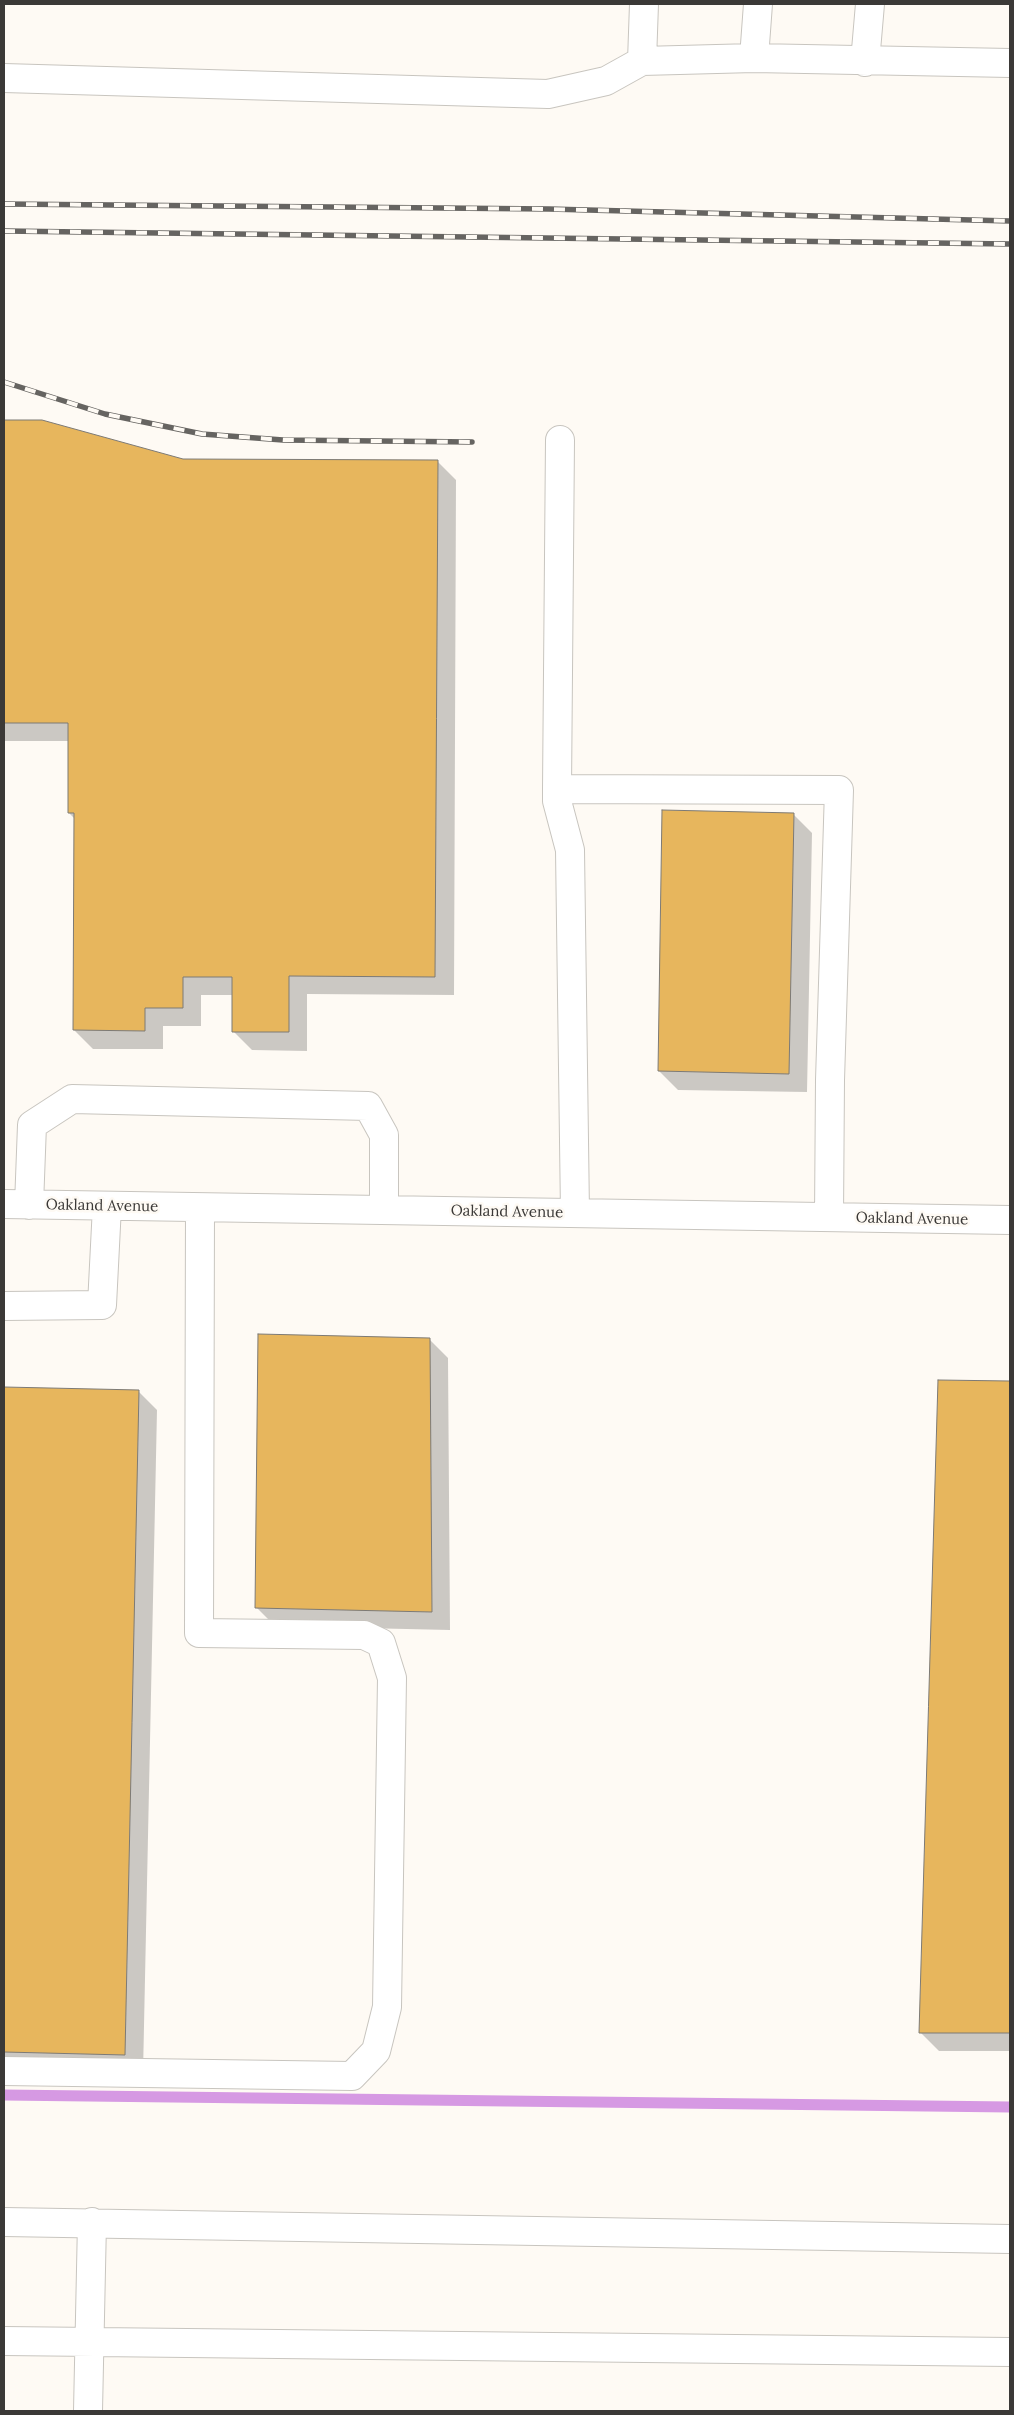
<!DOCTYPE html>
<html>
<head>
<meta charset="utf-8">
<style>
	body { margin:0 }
	#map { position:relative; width:1014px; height:2415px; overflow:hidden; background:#fefaf4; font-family:Lora,serif }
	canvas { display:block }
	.frame { position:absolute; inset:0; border:5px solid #3b3937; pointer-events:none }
</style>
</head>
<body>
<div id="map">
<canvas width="1014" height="2415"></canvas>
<div class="frame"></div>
</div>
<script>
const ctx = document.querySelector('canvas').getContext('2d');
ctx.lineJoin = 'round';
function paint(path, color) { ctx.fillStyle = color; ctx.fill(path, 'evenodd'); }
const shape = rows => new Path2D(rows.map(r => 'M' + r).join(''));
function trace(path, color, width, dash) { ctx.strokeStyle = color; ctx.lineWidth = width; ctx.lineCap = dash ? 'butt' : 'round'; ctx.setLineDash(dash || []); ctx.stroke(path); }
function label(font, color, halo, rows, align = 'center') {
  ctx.font = font + ' Lora,serif'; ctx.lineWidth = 5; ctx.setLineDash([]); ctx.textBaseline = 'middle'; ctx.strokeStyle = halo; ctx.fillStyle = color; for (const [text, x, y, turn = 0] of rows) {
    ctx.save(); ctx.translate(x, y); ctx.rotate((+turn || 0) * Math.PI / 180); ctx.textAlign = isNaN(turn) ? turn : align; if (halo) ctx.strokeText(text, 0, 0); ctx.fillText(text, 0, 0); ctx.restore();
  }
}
paint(shape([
	[4,422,42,422,183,460,437,461,456,480,454,995,307,994,307,1051,252,1050,233,1031,233,995,201,995,201,1026,163,1026,163,1049,93,1049,74,1030,75,819,69,813,69,741,4,741],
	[793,814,812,833,807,1092,678,1090,659,1071],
	[429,1339,448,1358,450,1630,275,1626,256,1607],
	[939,1381,1010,1382,1010,2051,939,2051,920,2032],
	[4,1388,138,1391,157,1410,143,2073,4,2070]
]), '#0003');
trace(shape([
	[4,2095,1010,2107]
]), '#d699e3', 11);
const building = shape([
	[4,420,42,420,183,459,438,460,435,977,289,976,289,1032,232,1032,232,977,183,977,183,1008,145,1008,145,1031,73,1030,74,813,68,813,68,723,4,723,4,420],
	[662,810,794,813,789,1074,658,1071,662,810],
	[258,1334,430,1338,432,1612,255,1608,258,1334],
	[938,1380,1010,1381,1010,2033,919,2033,938,1380],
	[4,1387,139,1390,125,2055,4,2052,4,1387]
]);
paint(building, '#e7b65d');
trace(building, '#7d7a75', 1);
const minor = shape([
	[754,58,758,4],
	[642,61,754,58,1010,63],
	[865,62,870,4],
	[4,78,548,94,606,81,642,61,644,4],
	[560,440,557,789,557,801,570,850,575,1213],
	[557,789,839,790,830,1080,829,1217],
	[4,1204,1010,1220],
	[29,1205,32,1125,72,1099,368,1106,384,1135,384,1210],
	[4,1306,102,1305,107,1206],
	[4,2071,352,2076,376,2051,387,2007,392,1678,381,1643,364,1635,199,1633,200,1208],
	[4,2222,1010,2239],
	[4,2341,1010,2352],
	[88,2411,92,2222]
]);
trace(minor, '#c8c5bf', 30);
trace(minor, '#fff', 28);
const rail = shape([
	[4,204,549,209,1010,221],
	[4,231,1010,244],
	[4,382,105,414,202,434,283,440,472,442]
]);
trace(rail, '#666461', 5.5);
trace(rail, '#fefaf4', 4, [11]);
label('15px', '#3b3937', '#fefaf4', [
	["Oakland Avenue",102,1206,1],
	["Oakland Avenue",507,1212,1],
	["Oakland Avenue",912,1219,1]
]);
</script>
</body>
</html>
